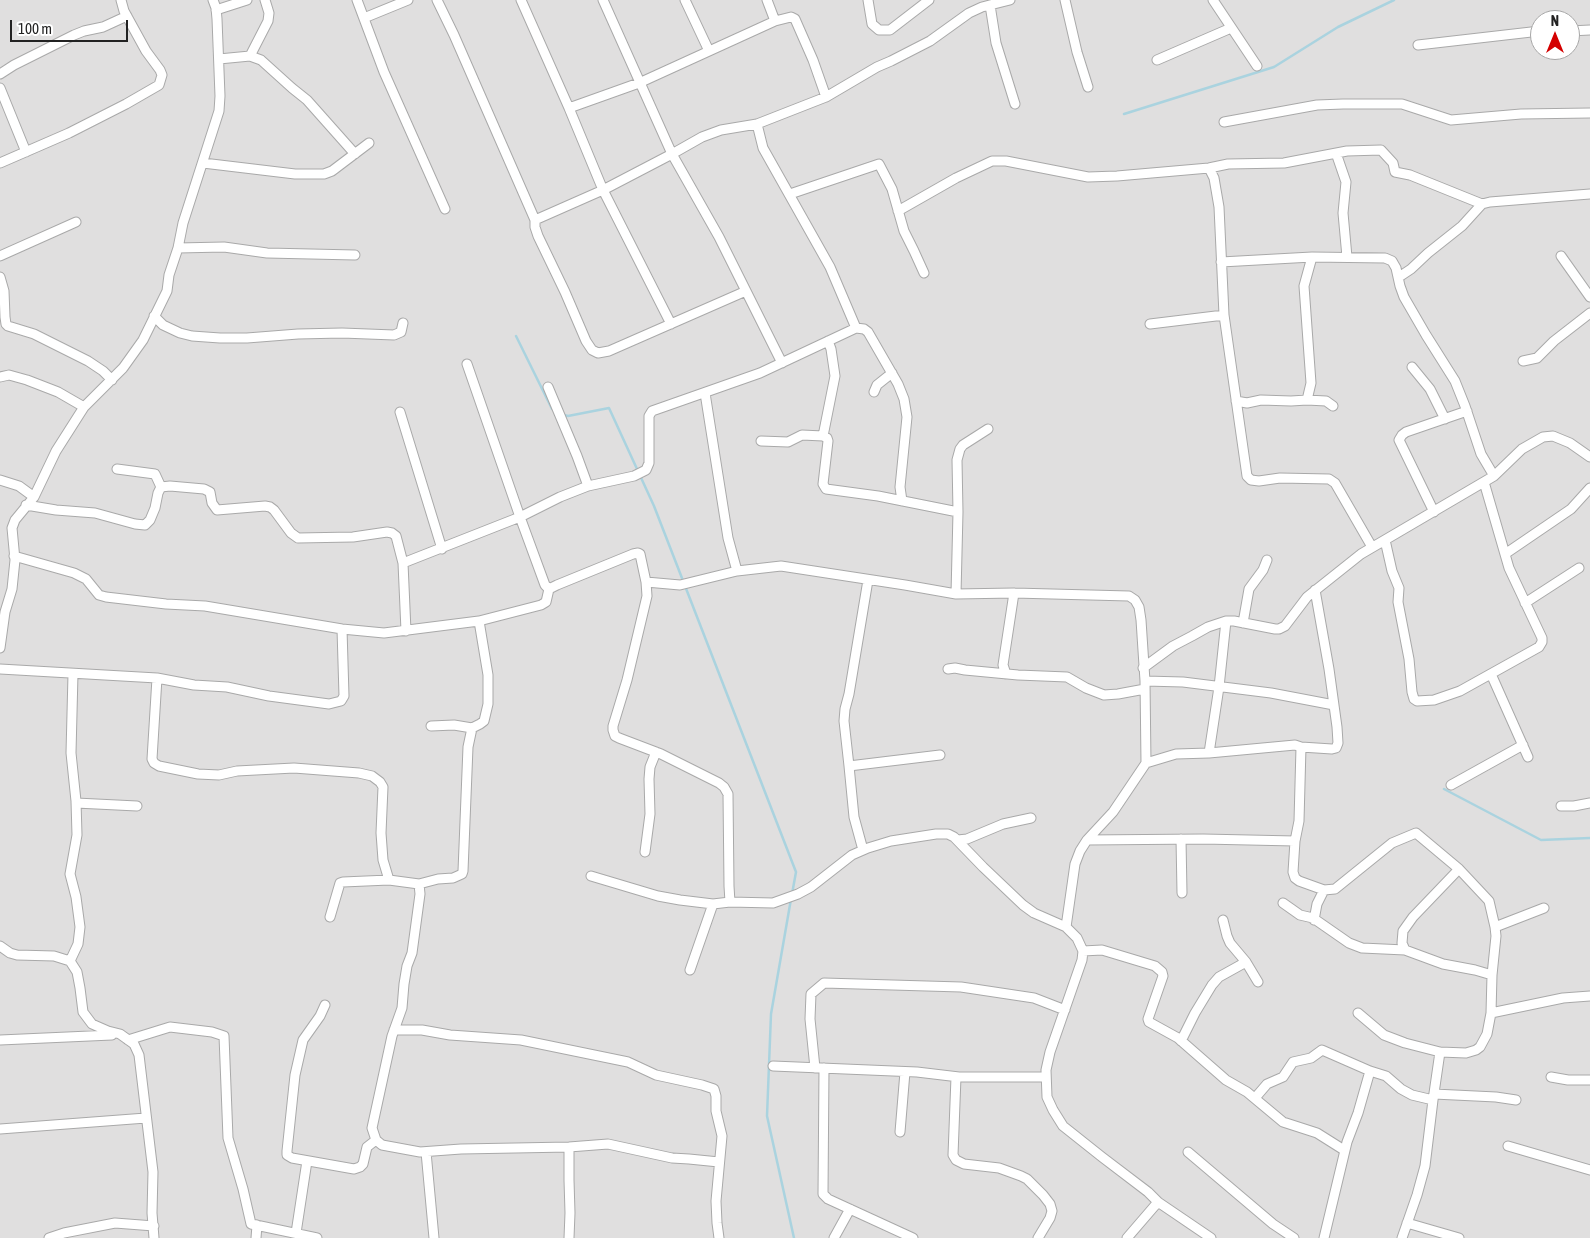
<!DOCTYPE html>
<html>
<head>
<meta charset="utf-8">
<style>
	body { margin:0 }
	#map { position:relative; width:1590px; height:1238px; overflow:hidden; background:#f2efe9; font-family:"Asap Condensed",sans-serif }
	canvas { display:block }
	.north { position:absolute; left:1530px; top:10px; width:50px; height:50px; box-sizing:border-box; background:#fff; border:1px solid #a7a7a7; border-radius:50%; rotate:0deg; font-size:14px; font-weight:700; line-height:20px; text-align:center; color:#222 }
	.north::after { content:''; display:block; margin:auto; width:18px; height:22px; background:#d40000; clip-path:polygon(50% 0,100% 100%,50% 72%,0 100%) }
	.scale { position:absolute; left:10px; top:20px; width:118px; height:22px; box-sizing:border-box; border:2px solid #222; border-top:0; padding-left:6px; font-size:15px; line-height:18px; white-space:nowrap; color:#222; -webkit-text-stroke:4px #fff; paint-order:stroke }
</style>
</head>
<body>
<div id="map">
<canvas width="1590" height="1238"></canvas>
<div class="north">N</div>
<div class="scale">100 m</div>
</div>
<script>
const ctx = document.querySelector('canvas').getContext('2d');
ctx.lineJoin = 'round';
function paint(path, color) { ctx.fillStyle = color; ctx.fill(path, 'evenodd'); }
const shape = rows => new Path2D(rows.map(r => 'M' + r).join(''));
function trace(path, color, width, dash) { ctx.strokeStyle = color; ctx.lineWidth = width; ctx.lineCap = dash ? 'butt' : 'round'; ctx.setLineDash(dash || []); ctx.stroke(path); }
paint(shape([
	[0,0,1590,0,1590,1238,0,1238],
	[1540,20,1570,20,1570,50,1540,50]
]), '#e0dfdf');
trace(shape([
	[1124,114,1274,67,1338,27,1394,0],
	[516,336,552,409,554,410],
	[564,415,568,416,609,408,654,506,796,872,792,894],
	[1444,789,1541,840,1590,838],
	[791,899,771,1014,767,1116,794,1238]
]), '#aad3df', 2.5);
const street = shape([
	[357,0,384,72,445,209],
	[437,0,454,35,535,220,535,227,538,236,565,292,586,341,592,350,598,353,609,351,746,291],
	[521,0,569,108,603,190,671,324],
	[603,0,672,154,719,237,782,363],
	[685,0,709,51],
	[767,0,775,21],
	[868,0,872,24,879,30,890,30,929,0],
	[1065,0,1077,52,1088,87],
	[1213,0,1257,66],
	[990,5,996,43,1015,104],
	[216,10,247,0],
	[364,18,408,0],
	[1570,31,1590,30],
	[1418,45,1540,31],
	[250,56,268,21,269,13,265,0],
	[219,59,250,56,261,60,292,88,307,100,355,154],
	[1157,60,1231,28],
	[0,74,14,65,74,35,84,31,103,27,127,16],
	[0,88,26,152],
	[569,108,639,83,775,21,791,17,795,19,813,60,826,97],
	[1224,122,1317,105,1343,104,1402,104,1451,120,1521,114,1590,113],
	[757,124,763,148,830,267,856,328],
	[1336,153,1346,182,1343,213,1347,257],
	[0,163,69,133,126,104,159,85,162,75,160,70,146,51,124,11,121,0],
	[203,163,295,174,324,174,332,171,369,143],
	[1209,168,1214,178,1219,207,1224,315,1247,476,1251,480,1259,481,1280,478,1329,479,1335,483,1372,547],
	[790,194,879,164,892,189,904,231,914,251,924,273],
	[898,211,956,178,992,161,1006,161,1088,177,1117,176,1209,168,1228,164,1284,163,1347,151,1381,150,1393,163,1395,172,1410,175,1482,204],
	[535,220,603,190,672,154,702,137,721,130,757,124,826,97,877,67,891,61,930,41,969,13,982,7,1010,0],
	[178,248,224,247,267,253,355,255],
	[0,256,76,222],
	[1561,256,1590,297],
	[1221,262,1312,257,1385,258,1392,261,1396,268,1400,286,1404,297,1426,335,1455,381,1465,406,1481,454,1494,476],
	[0,277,4,291,5,317,6,324,8,326,34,334,88,361,103,371,112,380],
	[1399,277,1411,269,1428,253,1462,226,1482,204,1490,202,1590,194],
	[154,316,163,325,180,333,192,336,220,338,247,338,298,334,342,333,394,335,401,332,403,323],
	[1150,324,1224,315],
	[1523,361,1537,358,1554,341,1590,313],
	[467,364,520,517,545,585,549,589],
	[1412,367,1430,389,1445,419],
	[0,377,9,375,27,380,58,392,84,407],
	[548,387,577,456,588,486],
	[874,392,877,385,892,373],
	[705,393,728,538,737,571],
	[1307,400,1311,383,1304,286,1312,257],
	[1236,401,1247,403,1261,400,1291,401,1307,400,1326,401,1333,406],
	[400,412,442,549],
	[823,436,835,376,831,349,828,341],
	[761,441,788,442,802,435,823,436,827,438,828,441,823,484,826,489,878,496,958,512],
	[117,469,155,474,161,487],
	[0,480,19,486,34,497],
	[26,505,56,510,95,513,135,524,145,525,150,520,155,508,158,493,161,487,170,486,204,489,210,492,212,503,217,510,265,506,270,507,274,510,291,533,298,538,353,537,387,532,392,533,396,536,403,563,520,517,560,497,588,486,634,476,646,470,649,463,649,416,652,411,760,373,856,328,864,329,868,332,898,384,904,399,907,417,900,487,902,501],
	[1434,512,1399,440,1402,435,1406,432,1467,411],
	[1385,540,1392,571,1399,588,1398,602,1409,659,1412,692,1414,699,1417,701,1434,700,1460,691,1539,647,1542,642,1542,638,1509,568,1484,482],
	[1505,554,1571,509,1590,488],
	[14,556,74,573,86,579,99,595,106,597,166,604,205,606,342,629,384,633,479,621],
	[403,563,406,631],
	[646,582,680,585,737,571,781,566,905,585,956,594,1014,593,1129,596,1135,600,1139,607,1141,620,1145,681,1146,763,1113,812,1087,840,1080,851,1075,864,1066,927],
	[956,594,958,512,957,460,960,449,963,445,988,429],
	[1525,603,1579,568],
	[1243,623,1249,589,1263,570,1267,560],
	[0,648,5,612,12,589,15,560,12,528,15,520,34,497,56,451,84,407,123,368,143,340,167,291,169,275,178,248,183,223,219,111,220,96,217,19,216,8,213,0],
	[1143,668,1173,646,1192,636,1208,627,1226,621,1234,621,1275,629,1279,629,1285,626,1307,597,1361,554,1494,476,1522,449,1543,437,1553,436,1570,443,1590,457],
	[0,669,157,678,194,685,227,687,269,696,329,704,341,701,344,696,342,629],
	[948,669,955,668,965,670,1018,675,1067,677,1086,688,1104,695,1118,694,1145,689],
	[1006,674,1003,665,1014,593],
	[1491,674,1528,757],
	[157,678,152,759,154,763,159,766,198,774,219,775,237,771,294,768,359,773,372,776,380,782,383,787,381,833,383,860,389,880],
	[1145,681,1183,682,1271,693,1334,705],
	[431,726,454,725,472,728],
	[1301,747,1299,821,1295,841,1293,872,1295,878,1299,881,1324,890,1335,889,1392,843,1416,833,1459,869,1489,901,1495,927,1496,936,1492,975,1491,1013,1487,1034,1480,1047,1476,1050,1466,1053,1440,1052,1405,1043,1384,1035,1358,1013],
	[1209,753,1219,687,1226,621],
	[1146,763,1176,754,1209,753,1295,745,1301,747,1332,749,1336,748,1338,743,1337,727,1329,669,1315,590],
	[849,766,844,721,845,709,849,694,868,580],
	[1451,785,1523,745],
	[76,803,137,806],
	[1561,806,1574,806,1590,803],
	[1181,839,1182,893],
	[958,840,967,839,1003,824,1031,818],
	[1087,840,1203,839,1295,841],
	[863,850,854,817,849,766,940,755],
	[645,852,650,814,649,779,650,767,656,752],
	[591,876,658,896,680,900,713,904,730,902,773,903,798,894,811,887,852,855,868,848,891,841,936,834,948,834,954,837,983,867,1023,905,1034,913,1066,927,1077,938,1083,951,1082,960,1050,1052,1046,1070,1047,1097,1053,1110,1063,1126,1102,1157,1148,1192,1158,1202,1211,1238],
	[419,884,420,894,412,953,407,966,404,984,402,1008,392,1036,372,1128,376,1140,382,1145,420,1152,461,1149,569,1147,608,1144,672,1158,689,1159,719,1162],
	[1283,903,1300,915,1313,918,1349,943,1362,948,1405,950,1443,964,1475,970,1492,975],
	[330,917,340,883,343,882,389,880,419,884,438,879,453,878,462,874,463,871,468,747,472,728,480,724,484,721,488,704,488,675,479,621,541,605,546,602,549,589,557,585,633,554,638,553,640,554,646,582,647,596,627,680,613,726,613,730,615,736,619,738,661,754,719,783,724,787,728,794,729,886,730,902],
	[1223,920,1227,936,1230,943,1246,962,1258,982],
	[1314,920,1317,904,1324,890],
	[1495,927,1544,908],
	[0,946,10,953,17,955,54,956,70,961,77,972,80,988,83,1012,92,1024,108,1031,120,1034,134,1044,139,1055,153,1172,152,1213,154,1238],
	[1405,950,1402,943,1403,931,1413,917,1459,869],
	[1083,951,1102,950,1155,966,1162,972,1163,976,1148,1019,1149,1022,1178,1038,1226,1080,1247,1092,1283,1122,1317,1133,1344,1150],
	[70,961,78,944,80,927,76,897,70,874,77,835,76,801,71,753,73,674],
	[690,970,713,904],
	[325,1005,320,1016,303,1040,295,1075,287,1151,287,1155,292,1158,354,1169,360,1167,363,1164,367,1147,376,1140],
	[1491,1013,1563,998,1590,996],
	[394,1030,422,1030,450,1035,521,1040,628,1062,656,1075,702,1085,714,1089,716,1096,716,1111,722,1136,716,1201,717,1223,719,1238],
	[0,1040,112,1035],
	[128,1040,170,1027,212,1032,224,1036,228,1138,243,1189,251,1224,317,1238],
	[1181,1041,1195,1013,1212,985,1219,977,1246,962],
	[773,1066,917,1072,959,1077,1046,1077],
	[815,1068,810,1019,811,994,824,983,961,987,1034,998,1065,1010],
	[824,1068,823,1194,828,1199,913,1238],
	[956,1077,953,1155,956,1160,964,1164,999,1168,1021,1176,1027,1179,1043,1195,1050,1204,1052,1211,1050,1218,1038,1238],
	[1551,1077,1568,1080,1590,1080],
	[1434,1094,1496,1097,1516,1100],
	[1255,1098,1267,1084,1283,1077,1293,1062,1311,1058,1322,1050,1370,1071,1386,1076,1401,1089,1412,1095,1433,1100],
	[0,1129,146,1118],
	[900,1132,905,1072],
	[1508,1146,1590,1170],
	[426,1152,434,1238],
	[1188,1152,1273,1224,1294,1238],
	[1407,1223,1459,1238],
	[296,1233,307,1161],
	[49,1238,64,1233,115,1223,154,1226],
	[256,1238,257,1225],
	[569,1238,570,1213,569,1180,569,1147],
	[834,1238,850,1209],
	[1127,1238,1158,1202],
	[1324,1238,1347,1142,1358,1113,1370,1071],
	[1402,1238,1417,1195,1425,1166,1433,1100,1440,1052]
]);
trace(street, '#a9a9a9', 11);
trace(street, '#fff', 9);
</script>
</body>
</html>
